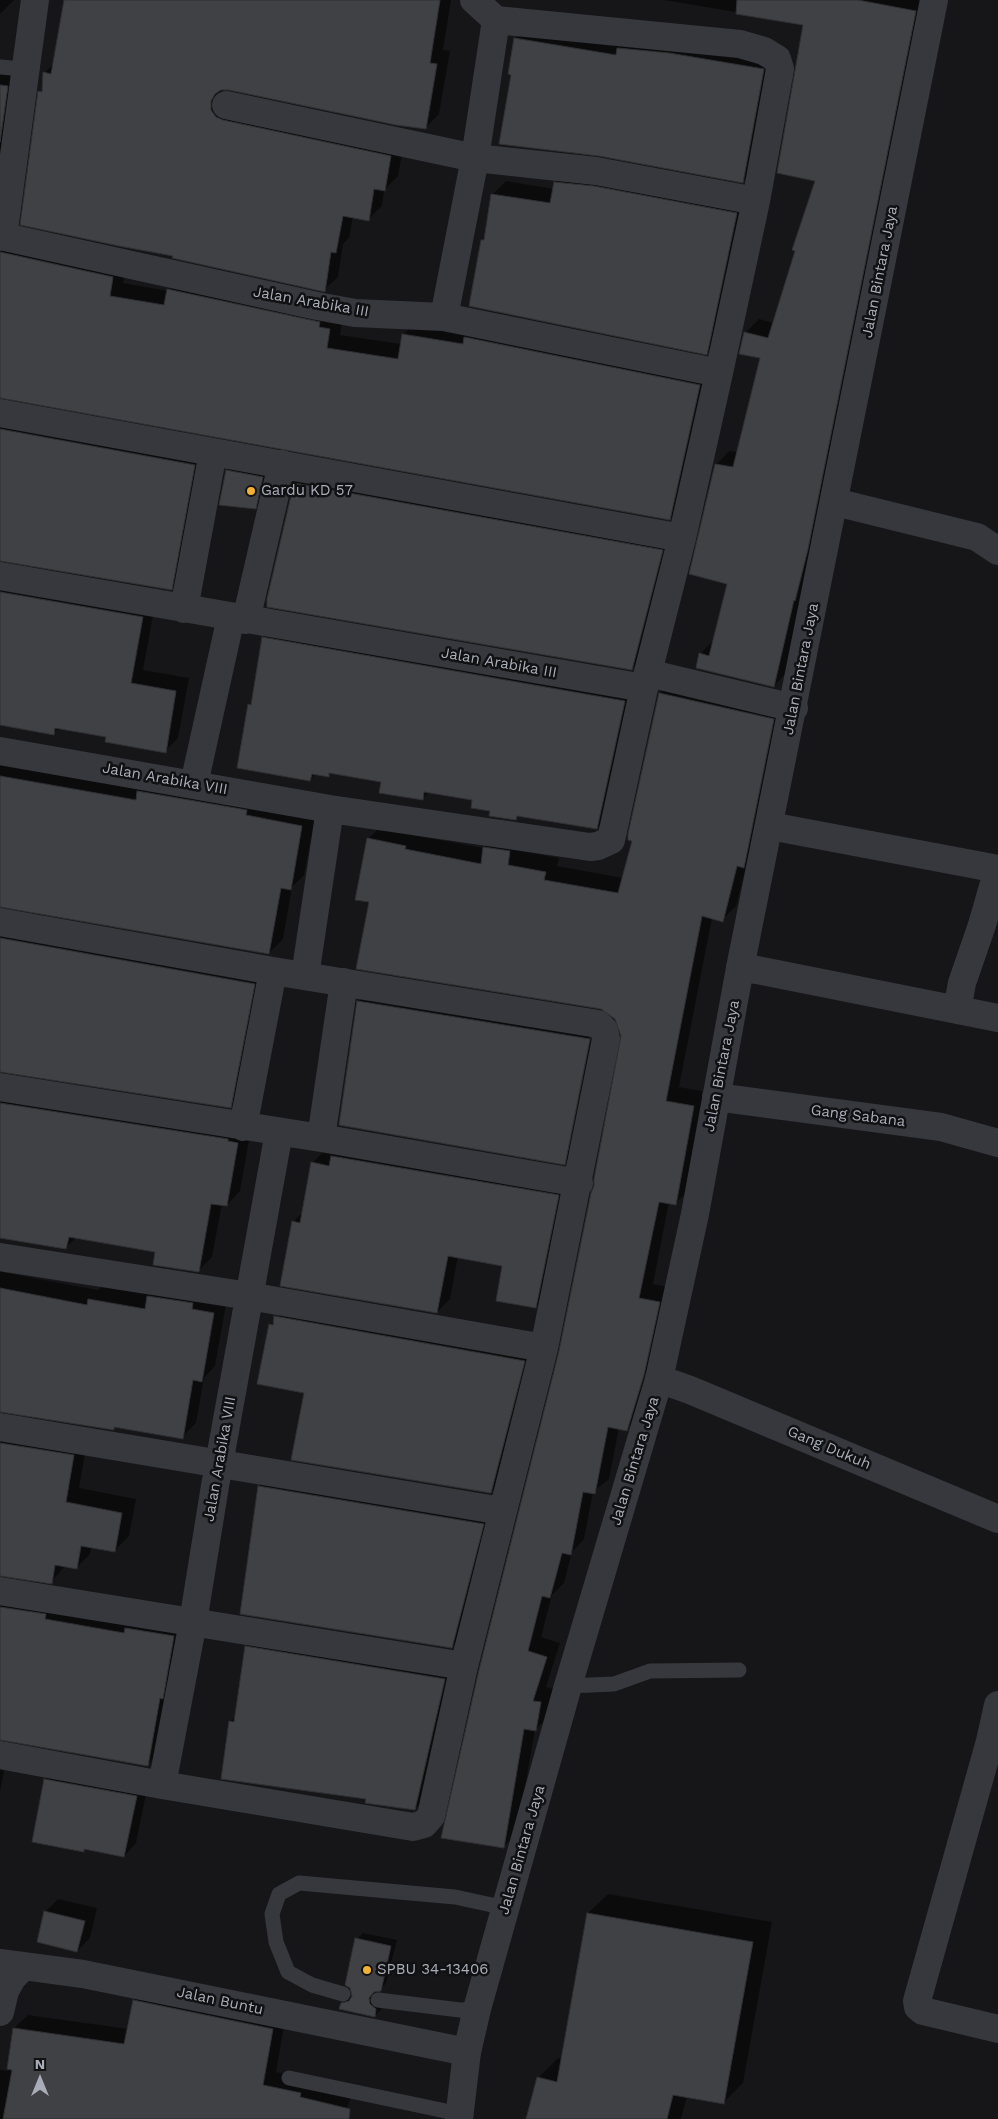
<!DOCTYPE html>
<html>
<head>
<meta charset="utf-8">
<style>
	body { margin:0 }
	#map { position:relative; width:998px; height:2119px; overflow:hidden; background:#161618; font-family:"Work Sans",sans-serif }
	canvas { display:block }
	.north { position:absolute; left:15px; top:2054px; width:50px; height:50px; -webkit-text-stroke:4px #111113; paint-order:stroke; rotate:0deg; font-size:14px; font-weight:700; line-height:20px; text-align:center; color:#a8adb8 }
	.north::after { content:''; display:block; margin:auto; width:18px; height:22px; background:#a8adb8; clip-path:polygon(50% 0,100% 100%,50% 72%,0 100%) }
</style>
</head>
<body>
<div id="map">
<canvas width="998" height="2119"></canvas>
<div class="north">N</div>
</div>
<script>
const ctx = document.querySelector('canvas').getContext('2d');
ctx.lineJoin = 'round';
function paint(path, color) { ctx.fillStyle = color; ctx.fill(path, 'evenodd'); }
const shape = rows => new Path2D(rows.map(r => 'M' + r).join(''));
function trace(path, color, width, dash) { ctx.strokeStyle = color; ctx.lineWidth = width; ctx.lineCap = dash ? 'butt' : 'round'; ctx.setLineDash(dash || []); ctx.stroke(path); }
function label(font, color, halo, rows, align = 'center') {
  ctx.font = font + ' "Work Sans",sans-serif'; ctx.lineWidth = 5; ctx.setLineDash([]); ctx.textBaseline = 'middle'; ctx.strokeStyle = halo; ctx.fillStyle = color; for (const [text, x, y, turn = 0] of rows) {
    ctx.save(); ctx.translate(x, y); ctx.rotate((+turn || 0) * Math.PI / 180); ctx.textAlign = isNaN(turn) ? turn : align; if (halo) ctx.strokeText(text, 0, 0); ctx.fillText(text, 0, 0); ctx.restore();
  }
}
paint(shape([
	[0,0,14,0,0,14],
	[65,0,451,0,443,50,450,51,439,114,425,128,224,89,225,96,404,143,398,176,384,190,382,206,368,219,353,217,349,238,343,244,338,277,324,290,174,255,40,92,43,88,44,73,55,63],
	[664,0,928,0,787,672,774,686,700,654,715,639,728,583,716,465,729,451,738,452,762,357,745,333,759,319,774,323,817,180,805,24],
	[530,24,776,52,758,166,743,181,515,39],
	[0,70,20,73,0,214],
	[568,170,750,201,720,340,707,353,482,240,485,237,492,195,506,181,554,189,555,183],
	[0,230,126,264,123,283,168,291,181,276,343,316,340,335,401,344,403,335,416,321,713,372,683,505,670,519,0,397],
	[0,408,207,452,184,575,171,589,0,560],
	[233,464,269,471,262,501,255,508,227,471],
	[309,470,676,537,646,655,632,669,295,483],
	[0,570,155,604,143,670,189,678,178,738,165,751,108,736,60,727,54,733,6,724,0,726],
	[276,625,638,688,610,815,597,828,520,815,516,819,491,810,474,799,429,792,422,799,383,781,332,772,328,776,316,774,310,779,249,705,253,701,263,638],
	[674,679,787,705,736,906,722,920,712,918,679,1087,707,1092,689,1190,675,1204,669,1202,653,1284,673,1288,641,1415,627,1429,619,1428,609,1479,593,1492,584,1539,572,1552,564,1583,552,1595,541,1637,560,1643,546,1687,554,1689,549,1716,535,1730,517,1833,503,1847,561,1351,596,1186,623,1036,616,1018,601,1007,371,901,368,839,382,825,418,836,484,848,499,834,524,837,521,851,559,858,557,866,623,878,634,840,630,834,660,693],
	[0,760,316,812,304,875,292,887,283,939,269,953,0,906],
	[0,915,268,970,244,1093,230,1107,0,1071],
	[371,988,602,1026,578,1150,564,1163,340,1124,358,1001],
	[590,1033,592,1033,569,1150,566,1150],
	[0,1080,251,1129,240,1191,227,1205,222,1204,212,1257,198,1271,156,1251,77,1237,66,1247,0,1237],
	[325,1150,571,1183,548,1294,536,1307,504,1265,458,1256,450,1299,437,1312,293,1222,303,1212,312,1163],
	[0,1250,5,1256,2,1272,98,1290,103,1285,227,1299,215,1366,204,1378,196,1423,182,1437,116,1426,113,1429,0,1411],
	[292,1301,540,1345,507,1476,491,1492,305,1392,270,1325],
	[0,1420,87,1442,79,1488,136,1499,129,1536,115,1550,92,1546,90,1554,76,1568,65,1566,51,1582,0,1575],
	[272,1473,496,1511,465,1634,452,1647,259,1487],
	[0,1584,188,1623,161,1751,147,1765,0,1739],
	[259,1634,458,1666,429,1794,416,1808,412,1810,367,1802,367,1798,230,1722,237,1715,246,1647],
	[0,1748,7,1755,0,1792],
	[57,1768,148,1784,136,1843,124,1856,86,1848,83,1850,45,1780],
	[608,1894,772,1922,743,2083,723,2103,687,2096,681,2119,527,2119,538,2078,558,2058,562,2059,588,1913],
	[58,1899,97,1908,90,1938,77,1951,45,1912],
	[363,1933,397,1940,386,1983,380,1990,374,1990,376,1998,382,2003,381,2010,374,2016,342,2004,348,1997,353,1996,357,1939],
	[148,1987,286,2015,276,2072,314,2079,353,2093,342,2119,0,2119,0,2070,8,2071,14,2028,28,2015,128,2029,134,2001]
]), '#0007');
const building = shape([
	[64,0,440,0,430,63,437,64,426,129,396,125,229,90,221,90,215,94,211,101,211,110,216,117,223,120,391,156,385,191,374,189,369,221,343,216,336,253,331,252,325,292,172,258,173,256,119,246,20,225,38,91,42,92,43,72,51,74,64,0],
	[737,0,858,0,916,11,808,549,795,601,794,600,774,687,696,668,699,653,709,656,727,584,689,574,715,464,733,467,760,358,739,354,744,332,768,338,795,251,792,250,815,181,777,173,803,25,736,14,737,0],
	[514,38,616,55,617,48,669,53,764,69,743,183,599,156,499,144,511,75,508,74,514,38],
	[0,85,8,86,0,142,0,85],
	[554,182,594,186,737,213,707,355,469,306,481,240,484,240,491,194,550,203,554,182],
	[0,252,113,277,110,296,164,305,167,289,320,322,319,327,330,329,327,348,398,359,402,334,463,344,464,337,700,385,670,520,0,398,0,252],
	[0,429,195,465,172,590,0,561,0,429],
	[226,470,263,477,256,509,219,505,226,470],
	[294,483,663,550,632,670,267,607,267,599,294,483],
	[0,592,143,617,131,683,176,691,166,753,105,742,106,737,55,728,54,735,0,725,0,592],
	[262,637,625,701,597,829,517,816,516,820,489,816,490,811,471,808,472,800,424,792,423,800,379,793,381,782,329,773,329,777,312,774,310,781,237,768,248,704,251,705,262,637],
	[659,693,774,719,744,868,737,866,723,922,702,916,666,1101,694,1106,676,1205,659,1202,639,1298,660,1302,644,1375,627,1431,608,1427,595,1494,583,1492,571,1555,562,1553,550,1598,542,1596,528,1651,547,1657,533,1701,541,1702,536,1731,524,1729,504,1848,441,1838,479,1670,559,1351,591,1193,594,1186,594,1179,621,1036,615,1019,601,1009,356,969,369,902,355,900,367,838,406,846,405,849,481,864,483,847,510,851,508,865,546,872,544,880,618,893,632,841,628,840,628,834,659,693],
	[0,776,136,800,137,791,247,810,246,815,302,826,291,890,281,888,269,954,0,907,0,776],
	[0,938,255,984,231,1108,0,1072,0,938],
	[357,1001,590,1039,565,1165,339,1125,357,1001],
	[0,1103,228,1139,228,1141,238,1143,227,1206,211,1204,199,1272,153,1265,155,1252,69,1237,66,1249,0,1238,0,1103],
	[331,1156,559,1195,536,1308,496,1301,502,1266,448,1256,437,1313,280,1286,292,1221,300,1223,311,1162,329,1166,331,1156],
	[0,1288,87,1305,88,1299,145,1309,147,1296,193,1303,192,1309,214,1313,202,1382,193,1380,183,1439,114,1427,114,1430,0,1412,0,1288],
	[274,1316,525,1361,491,1493,291,1460,304,1393,257,1384,269,1324,273,1325,274,1316],
	[0,1443,74,1455,66,1502,122,1513,115,1552,81,1546,77,1569,55,1565,52,1584,0,1576,0,1443],
	[258,1486,484,1524,452,1648,240,1614,258,1486],
	[0,1607,46,1614,45,1619,124,1633,125,1628,174,1636,163,1699,160,1698,148,1766,0,1740,0,1607],
	[245,1646,445,1679,415,1810,365,1803,366,1799,221,1779,229,1721,234,1722,245,1646],
	[44,1779,137,1796,124,1857,84,1849,84,1852,32,1842,44,1779],
	[44,1911,85,1921,77,1952,37,1942,44,1911],
	[587,1913,753,1942,724,2104,673,2095,667,2119,526,2119,537,2077,557,2082,587,1913],
	[355,1938,391,1946,381,1991,374,1992,369,1998,370,2004,376,2009,375,2017,339,2009,341,2003,349,2001,352,1996,350,1988,345,1985,355,1938],
	[133,2000,273,2029,263,2085,301,2093,300,2097,350,2109,349,2119,3,2119,12,2070,7,2069,13,2028,124,2044,133,2000]
]);
paint(building, '#404145');
trace(building, '#303034', 1);
trace(shape([
	[0,67,24,69],
	[568,1686,614,1684,650,1671,739,1670],
	[343,1994,312,1985,288,1972,276,1942,272,1914,279,1894,299,1883,455,1897,506,1908],
	[378,2000,460,2010,477,2009],
	[289,2078,460,2114]
]), '#37383d', 15);
trace(shape([
	[474,0,496,20],
	[226,105,475,158,596,171,756,201],
	[0,236,317,306,355,313,444,317,719,373],
	[3,237,35,0],
	[444,317,475,158,496,20],
	[0,413,682,538],
	[835,502,977,537,998,551],
	[0,576,644,688],
	[184,609,213,452],
	[246,620,282,464],
	[648,673,794,708],
	[0,751,330,809,590,847,598,846,611,840,644,688,682,538,719,373,756,201,780,69,777,59,764,51,740,44,496,20],
	[194,784,231,617],
	[770,826,998,869],
	[0,922,273,971,598,1024,604,1030,606,1039,544,1348,464,1666,431,1816,424,1824,413,1827,162,1785,0,1755],
	[740,968,757,970,998,1018],
	[305,976,330,809],
	[957,1010,962,983,982,925,998,869],
	[0,1087,321,1138,579,1183],
	[716,1097,941,1127,998,1143],
	[243,1127,273,971],
	[321,1138,344,982],
	[0,1257,249,1296,544,1348],
	[659,1379,690,1390,998,1519],
	[0,1427,502,1511],
	[0,1591,464,1666],
	[998,1705,990,1741,998,1744],
	[990,1741,917,2001,918,2007,923,2011,998,2029],
	[162,1785,193,1622,215,1486,279,1132],
	[0,1963,83,1974,467,2052],
	[0,2012,5,1991,12,1978,24,1966]
]), '#37383d', 28);
trace(shape([
	[459,2119,467,2052,477,2009,568,1686,659,1379,695,1214,740,968,934,0]
]), '#37383d', 28);
for (const [x, y, r, color] of [
	[251,491,5,"#f2b134"],
	[367,1970,5,"#f2b134"]
]) { const dot = new Path2D(); dot.arc(x, y, r, 0, 2 * Math.PI); ctx.fillStyle = color; ctx.fill(dot); trace(dot, '#111113', 2); }
label('15px', '#a8adb8', '#111113', [
	["Jalan Bintara Jaya",880,272,-79],
	["Jalan Arabika III",311,302,10],
	["Jalan Arabika III",499,663,10],
	["Jalan Bintara Jaya",801,669,-79],
	["Jalan Arabika VIII",165,779,10],
	["Jalan Bintara Jaya",722,1066,-79],
	["Gang Sabana",858,1116,7],
	["Gang Dukuh",829,1448,23],
	["Jalan Arabika VIII",220,1459,-80],
	["Jalan Bintara Jaya",635,1461,-73],
	["Jalan Bintara Jaya",522,1850,-74],
	["Jalan Buntu",220,2001,12]
]);
label('15px', '#a8adb8', '#111113', [
	["Gardu KD 57",261,491],
	["SPBU 34-13406",377,1970]
], 'left');
</script>
</body>
</html>
